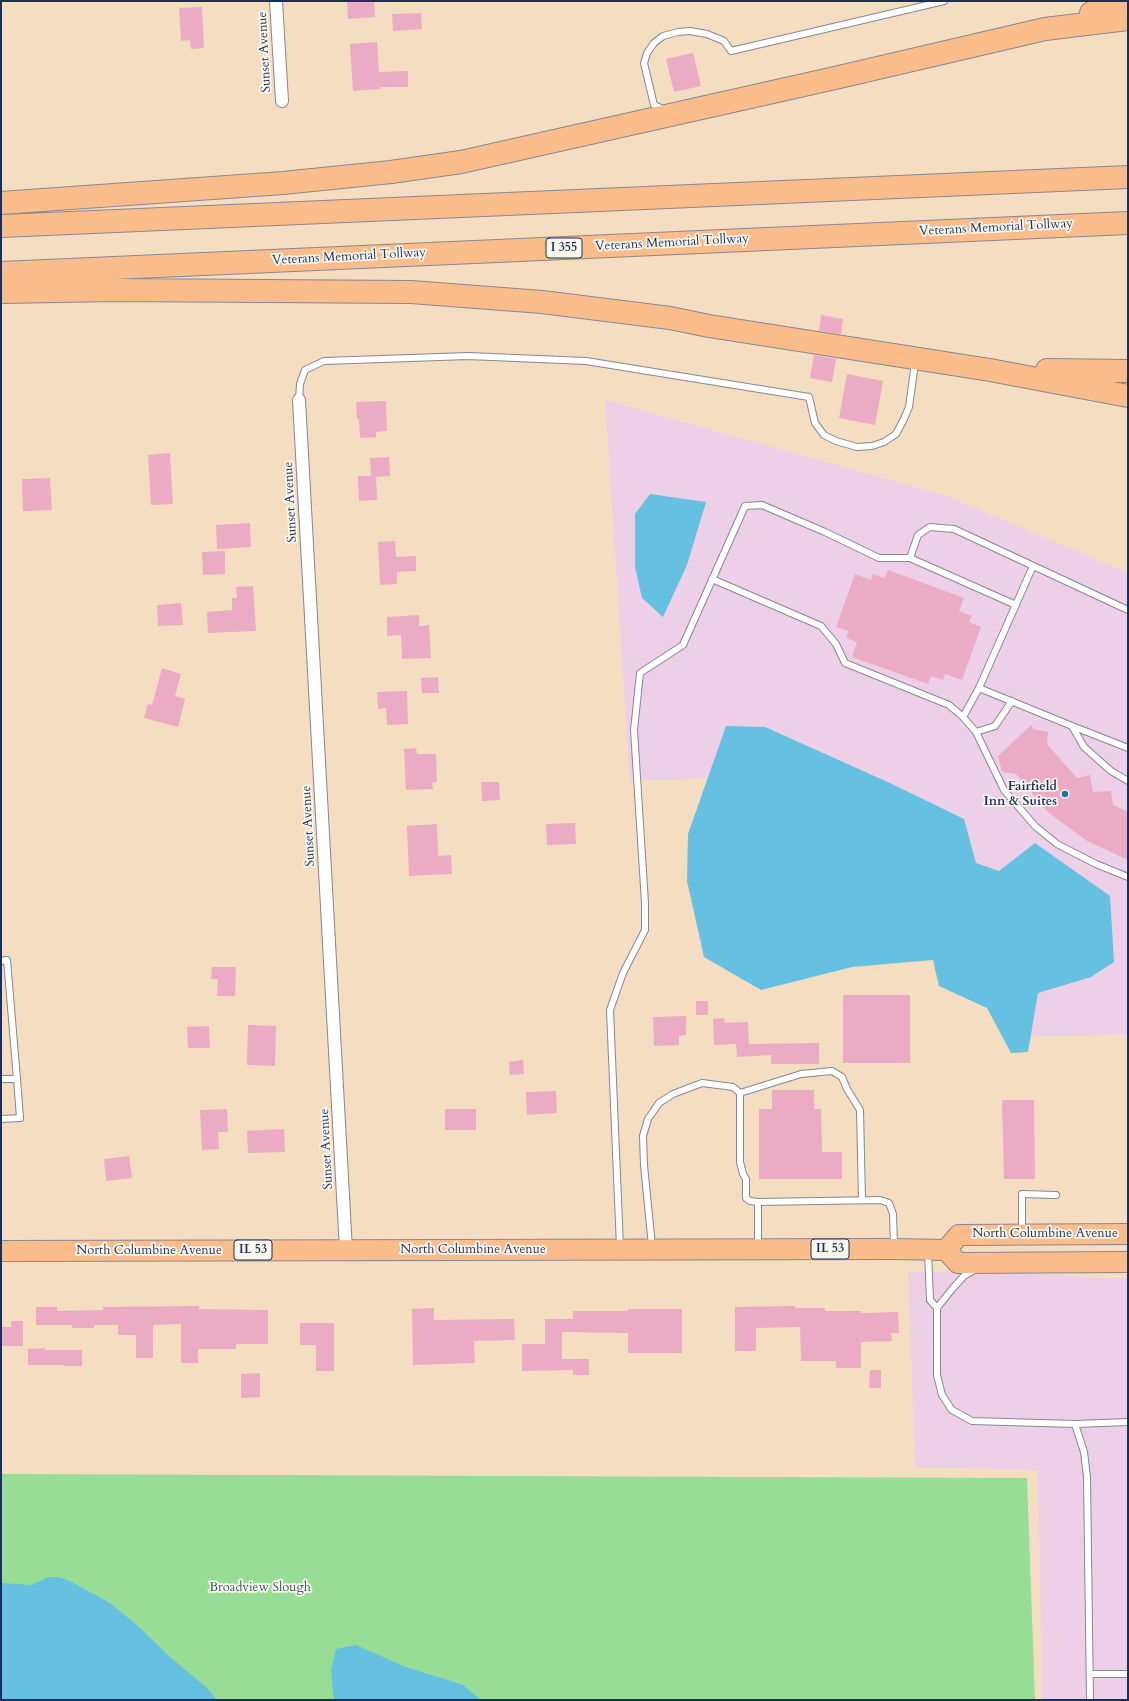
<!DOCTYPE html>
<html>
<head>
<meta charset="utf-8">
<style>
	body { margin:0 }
	#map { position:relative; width:1129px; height:1701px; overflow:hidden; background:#f5ddc2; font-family:Cardo,serif }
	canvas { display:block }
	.frame { position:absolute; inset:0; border:2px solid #1b2f5e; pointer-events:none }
</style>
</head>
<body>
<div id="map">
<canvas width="1129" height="1701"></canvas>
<div class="frame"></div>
</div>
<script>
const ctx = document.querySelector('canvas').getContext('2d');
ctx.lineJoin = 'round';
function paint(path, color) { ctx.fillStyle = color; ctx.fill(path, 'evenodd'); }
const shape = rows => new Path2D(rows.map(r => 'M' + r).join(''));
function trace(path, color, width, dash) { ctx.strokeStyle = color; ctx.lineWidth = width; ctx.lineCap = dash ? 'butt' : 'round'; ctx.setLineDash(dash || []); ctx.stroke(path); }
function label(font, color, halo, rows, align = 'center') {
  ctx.font = font + ' Cardo,serif'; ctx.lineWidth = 3.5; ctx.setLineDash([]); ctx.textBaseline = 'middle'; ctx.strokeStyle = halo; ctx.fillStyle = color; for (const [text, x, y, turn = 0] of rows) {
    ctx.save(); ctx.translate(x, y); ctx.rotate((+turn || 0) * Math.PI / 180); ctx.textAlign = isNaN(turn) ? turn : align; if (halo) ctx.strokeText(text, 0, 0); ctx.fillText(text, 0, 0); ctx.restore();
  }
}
paint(shape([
	[605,400,947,496,1128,573,1128,1034,1019,1037,736,777,630,781],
	[908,1272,998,1272,1128,1279,1128,1700,1042,1700,1038,1470,915,1467]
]), '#edd0e8');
paint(shape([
	[1,1474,1027,1478,1035,1700,1,1700]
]), '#98dd95');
paint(shape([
	[650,494,706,502,687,565,663,617,642,598,635,567,635,514],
	[726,726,765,727,892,784,964,819,976,863,999,871,1035,843,1110,896,1114,962,1091,977,1038,993,1028,1052,1011,1053,987,1008,939,986,933,960,852,967,761,990,704,957,687,881,688,834],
	[48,1577,59,1577,72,1582,110,1603,138,1626,170,1657,206,1687,217,1700,1,1700,1,1583,32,1585],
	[356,1645,403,1666,463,1685,481,1700,334,1700,331,1670,336,1649]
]), '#65c0e2');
paint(shape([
	[347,1,374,1,375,17,348,19],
	[202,7,204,48,191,49,190,40,181,41,179,8],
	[421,13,422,29,393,31,392,14],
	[377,42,379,72,408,71,408,87,380,87,380,89,353,91,350,44],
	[693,53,701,86,674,92,666,59],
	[821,315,843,319,841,334,819,331],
	[814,355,836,359,832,382,810,378],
	[847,374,883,381,875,425,839,418],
	[386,401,387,431,376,432,376,437,360,438,359,419,357,419,356,402],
	[170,453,173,504,151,505,148,455],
	[389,457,390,476,376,477,377,500,359,501,358,476,371,476,370,458],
	[50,478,52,510,23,511,22,479],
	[250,523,251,547,217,549,216,525],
	[395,541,396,557,416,556,416,571,397,572,397,584,380,585,378,542],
	[225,551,225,574,203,575,202,552],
	[888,570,964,598,959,611,972,616,969,622,981,627,962,680,945,674,943,680,931,676,928,684,852,657,857,642,846,638,849,631,836,627,855,574,871,580,873,574,884,578],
	[253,586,256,631,208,633,207,612,232,610,232,598,237,598,236,587],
	[181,603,183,625,158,626,157,605],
	[419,615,419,626,429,625,431,658,402,659,401,635,387,636,387,617],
	[162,668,181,674,175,696,185,699,178,727,144,718,148,704,152,705],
	[438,677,439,693,422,693,421,678],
	[407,691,408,724,387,725,386,708,378,709,377,692],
	[1031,725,1034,729,1048,732,1047,744,1077,778,1090,775,1093,792,1111,791,1113,805,1128,812,1128,860,1087,841,1049,813,1016,774,1002,772,998,756],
	[416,748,417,754,436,754,437,782,432,782,433,789,406,790,404,749],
	[481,782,499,782,500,800,482,801],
	[575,823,576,844,547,845,546,824],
	[437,824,438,856,451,855,452,874,409,876,407,826],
	[212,967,236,967,235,996,217,996,218,979,211,979],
	[843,995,910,995,910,1063,843,1063],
	[696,1001,708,1001,708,1015,696,1015],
	[686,1016,686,1035,679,1036,679,1045,654,1046,653,1017],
	[724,1018,725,1023,748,1022,749,1044,819,1043,819,1064,771,1064,771,1055,737,1057,736,1044,714,1045,713,1019],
	[248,1025,276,1026,275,1066,247,1065],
	[209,1026,210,1048,188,1048,187,1027],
	[523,1060,524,1074,510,1075,509,1062],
	[772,1090,814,1090,814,1109,821,1109,822,1152,842,1152,842,1179,759,1179,759,1109,772,1109],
	[556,1091,557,1113,527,1115,526,1092],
	[1002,1100,1034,1100,1035,1179,1004,1179],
	[227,1109,228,1132,218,1132,219,1149,202,1150,200,1110],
	[445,1109,476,1109,476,1130,445,1130],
	[284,1129,285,1152,248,1153,247,1131],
	[129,1156,132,1178,106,1181,104,1159],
	[199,1306,199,1309,268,1310,268,1344,236,1344,236,1349,198,1349,198,1363,181,1363,181,1324,153,1325,153,1358,136,1358,136,1335,118,1335,118,1325,94,1325,94,1328,72,1328,72,1325,36,1325,36,1307,57,1307,57,1311,103,1310,103,1307],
	[795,1306,795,1308,825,1308,825,1311,861,1311,861,1313,898,1312,899,1333,891,1333,892,1341,861,1342,861,1368,836,1368,836,1361,801,1361,800,1327,756,1328,756,1351,735,1351,735,1307],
	[434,1308,434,1320,514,1319,515,1340,474,1341,475,1363,413,1365,412,1309],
	[628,1309,682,1309,682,1353,628,1353,628,1333,562,1332,562,1359,589,1359,589,1375,573,1375,573,1370,522,1371,522,1344,545,1344,545,1319,573,1319,573,1311,628,1311],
	[11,1321,23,1321,23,1346,1,1346,1,1327,11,1327],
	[300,1323,334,1323,334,1371,316,1371,316,1345,300,1345],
	[45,1348,45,1350,82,1350,82,1366,65,1366,65,1365,28,1365,28,1349],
	[870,1370,881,1370,881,1388,869,1388],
	[260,1373,260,1397,241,1398,241,1374]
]), '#ecabc5');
const service = shape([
	[665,110,654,105,644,63,647,53,654,43,663,36,678,32,690,31,707,34,724,41,731,51,944,1],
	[299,400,300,384,305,370,324,361,468,356,586,361,809,397,815,423,824,435,836,441,857,447,872,446,884,442,896,434,904,419,909,407,915,363],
	[910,558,918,535,930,527,954,529,1128,610],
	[712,579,821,626,836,644,845,663,949,705,963,717],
	[979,688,1072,726,1128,748],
	[1012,701,995,726,976,732,963,717,979,688,1033,566],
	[1072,726,1084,747,1111,771,1128,781],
	[976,732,1004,790,1035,826,1057,844,1096,864,1128,877],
	[1,961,7,960,17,1079,1,1079],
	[740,1093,801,1074,832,1071,842,1077,847,1089,860,1110,862,1200],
	[1,1119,20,1118,17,1079],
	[1022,1233,1022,1194,1056,1195],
	[652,1246,644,1165,643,1136,648,1119,659,1103,673,1094,702,1083,733,1087,740,1093,740,1162,743,1174,746,1179,746,1198,750,1201,758,1202,880,1200,889,1203,893,1214,894,1246],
	[758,1246,758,1202],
	[620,1247,610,1010,623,973,645,930,645,903,634,730,640,673,683,645,745,506,762,505,825,532,879,558,910,558,1016,605],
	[928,1252,930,1300,937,1308],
	[976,1269,964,1276,953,1288,937,1308,937,1375,942,1395,952,1410,972,1421,1075,1424,1084,1452,1087,1477,1090,1700],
	[1075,1424,1128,1422],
	[1091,1674,1128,1674]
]);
const minor = shape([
	[276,1,282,101],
	[299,400,346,1250]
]);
const primary = shape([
	[946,1250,959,1235,1128,1234],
	[1,1251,894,1249,946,1250,958,1263,1128,1262]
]);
const motorway = shape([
	[1091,13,1126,1],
	[1,203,283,183,391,172,461,162,835,78,1045,29,1128,19],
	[1,226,1128,177],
	[1,273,1128,223],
	[1,292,115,290,411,292,542,302,670,318,709,326,990,370,1128,396],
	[1047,370,1128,371]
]);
trace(service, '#888690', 8);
trace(minor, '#888690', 14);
trace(primary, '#888690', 22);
trace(motorway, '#888690', 24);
trace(service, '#fff', 6);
trace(minor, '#fff', 12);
trace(primary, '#fabc8b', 20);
trace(motorway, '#fabc8b', 22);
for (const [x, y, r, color] of [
	[1065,794,4,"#1f6fb2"]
]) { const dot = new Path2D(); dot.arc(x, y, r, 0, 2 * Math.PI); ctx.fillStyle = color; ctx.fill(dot); trace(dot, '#fbf7ec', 1.5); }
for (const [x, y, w] of [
	[564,248,36],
	[830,1249,38],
	[253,1250,38]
]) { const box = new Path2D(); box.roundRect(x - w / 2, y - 10, w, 20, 3); ctx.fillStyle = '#fbf7ec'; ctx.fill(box); trace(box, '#1b2f5e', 1); }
label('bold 12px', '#1b2f5e', null, [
	["I 355",564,248],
	["IL 53",830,1249],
	["IL 53",253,1250]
]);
label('13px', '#1b2f5e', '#fbf7ec', [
	["Sunset Avenue",265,52,-93],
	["Veterans Memorial Tollway",996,228,-3],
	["Veterans Memorial Tollway",672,243,-3],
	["Veterans Memorial Tollway",349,257,-3],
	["Sunset Avenue",291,502,-93],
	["Sunset Avenue",309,826,-93],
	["Sunset Avenue",327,1149,-93],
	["North Columbine Avenue",1045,1234],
	["North Columbine Avenue",473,1250],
	["North Columbine Avenue",149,1251]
]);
label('bold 13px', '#1b2f5e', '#fbf7ec', [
	["Fairfield",1057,787],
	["Inn & Suites",1057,802]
], 'right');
label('13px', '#3a5a6c', '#fbf7ec', [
	["Broadview Slough",260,1588]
]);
</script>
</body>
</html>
